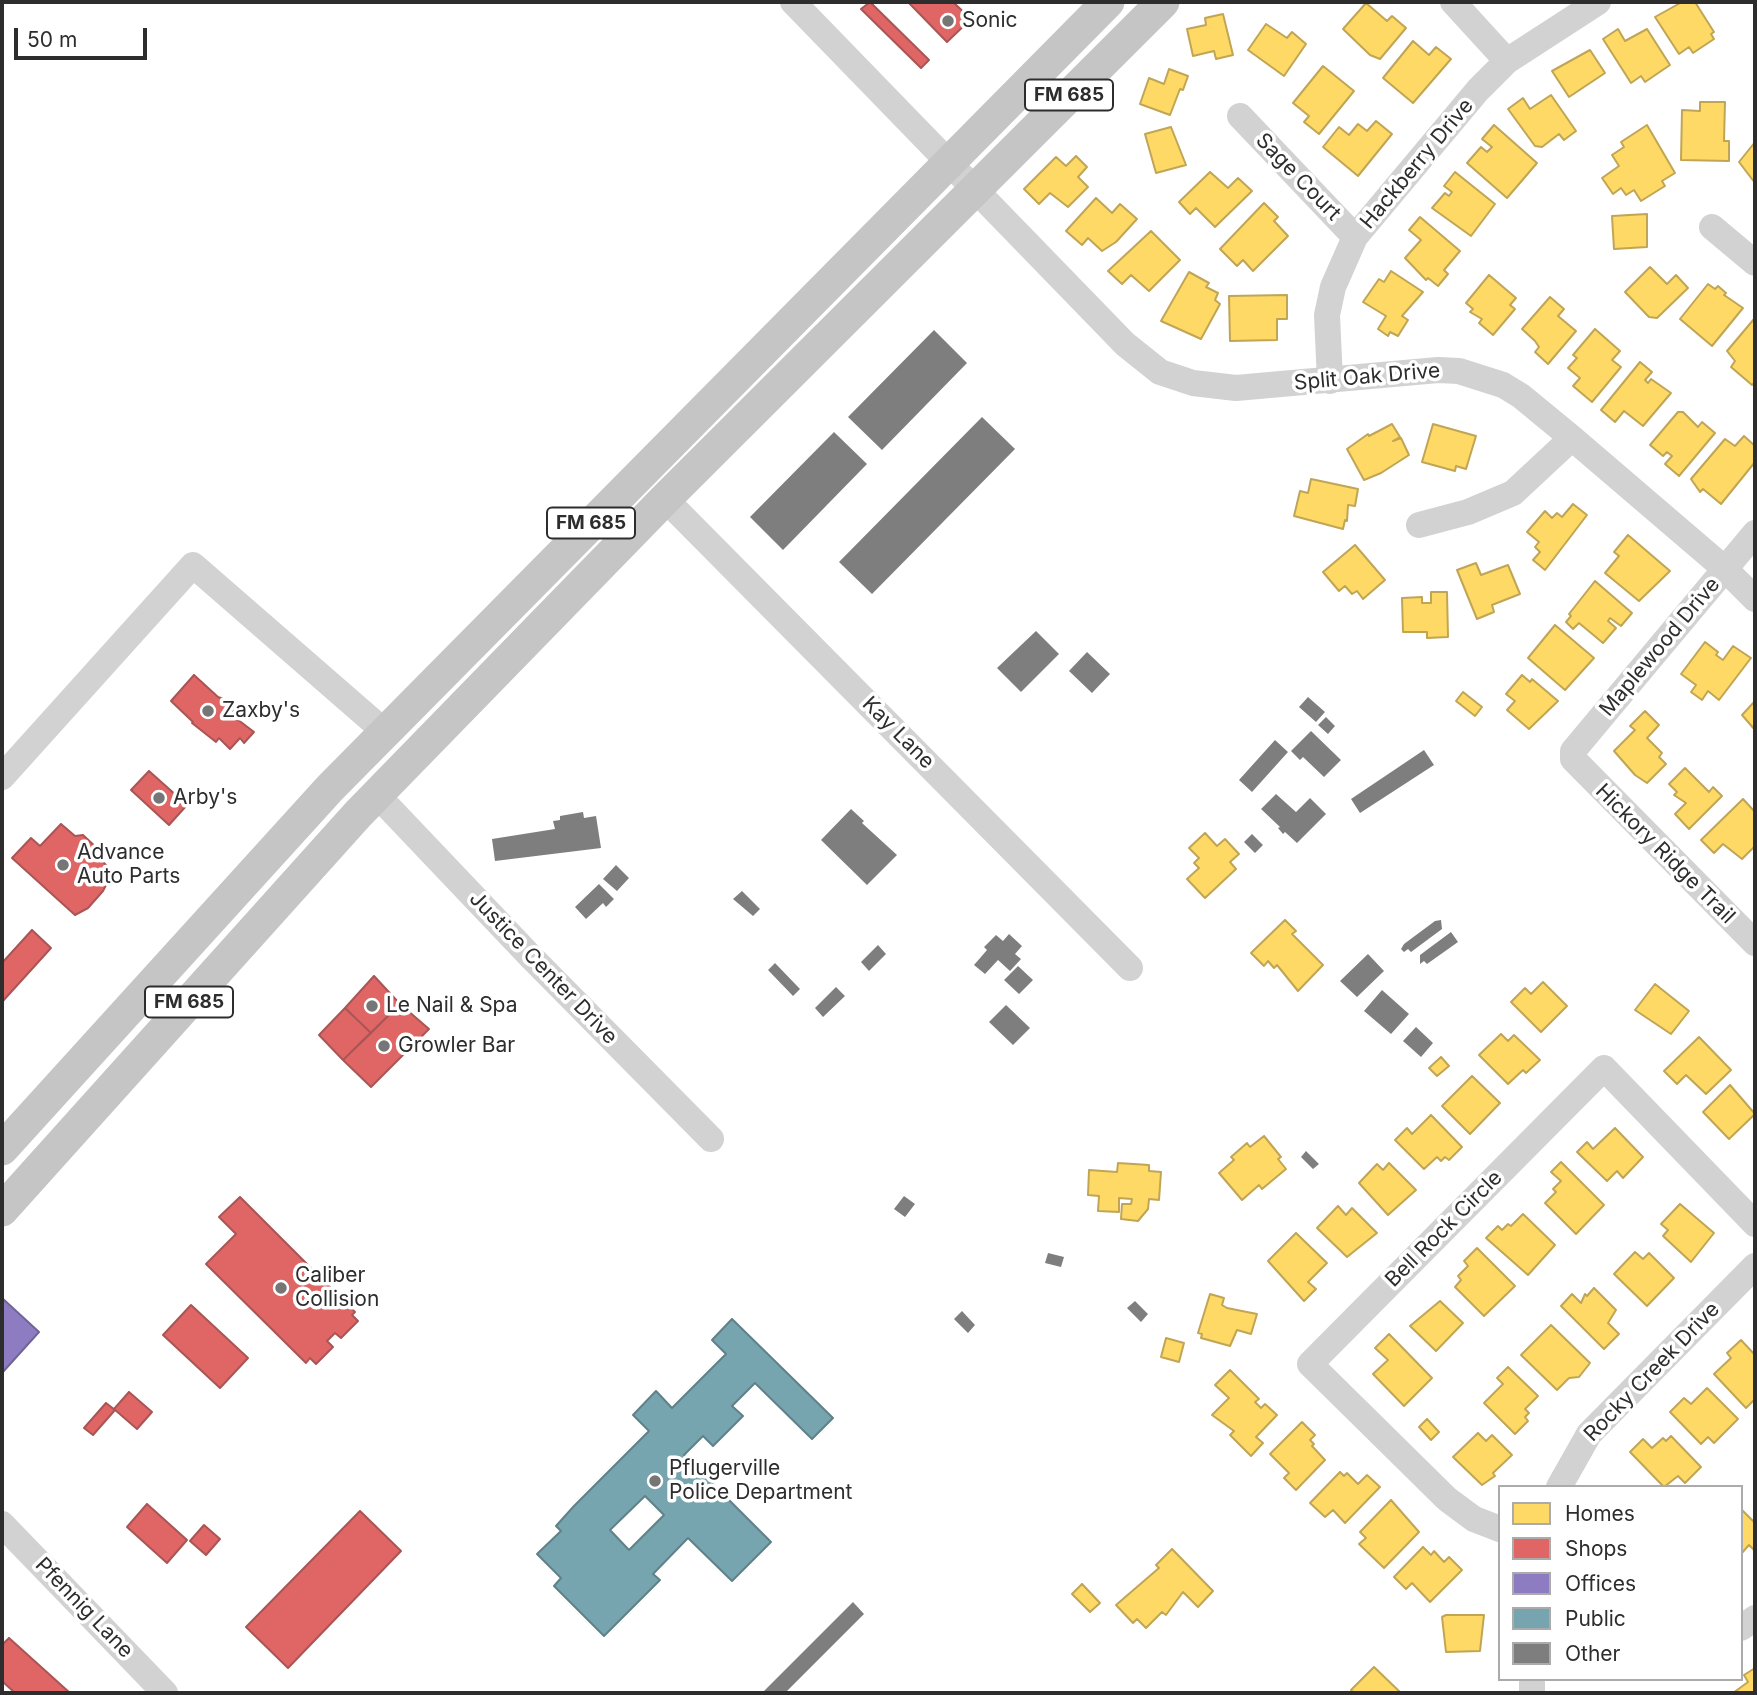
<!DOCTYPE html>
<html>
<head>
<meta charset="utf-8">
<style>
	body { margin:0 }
	#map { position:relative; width:1757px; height:1695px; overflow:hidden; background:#fff; font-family:Inter,sans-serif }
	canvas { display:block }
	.frame { position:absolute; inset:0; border:4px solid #2d2d2d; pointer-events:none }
	.legend { position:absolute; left:1498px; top:1485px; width:245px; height:196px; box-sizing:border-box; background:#fff; border:2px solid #ababab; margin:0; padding:9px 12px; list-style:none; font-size:21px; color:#2d2d2d }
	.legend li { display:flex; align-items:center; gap:14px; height:35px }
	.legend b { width:35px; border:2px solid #ababab }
	.scale { position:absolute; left:14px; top:28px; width:133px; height:32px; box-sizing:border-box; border:4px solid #2d2d2d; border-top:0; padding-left:9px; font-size:21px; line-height:24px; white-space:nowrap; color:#2d2d2d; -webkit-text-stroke:5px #fff; paint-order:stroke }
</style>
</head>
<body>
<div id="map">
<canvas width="1757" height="1695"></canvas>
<div class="frame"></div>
<ul class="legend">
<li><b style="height:19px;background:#ffd966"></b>Homes</li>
<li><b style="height:19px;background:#e06666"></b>Shops</li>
<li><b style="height:19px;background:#8e7cc3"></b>Offices</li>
<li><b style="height:19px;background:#76a5af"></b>Public</li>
<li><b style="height:19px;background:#7e7e7e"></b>Other</li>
</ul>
<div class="scale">50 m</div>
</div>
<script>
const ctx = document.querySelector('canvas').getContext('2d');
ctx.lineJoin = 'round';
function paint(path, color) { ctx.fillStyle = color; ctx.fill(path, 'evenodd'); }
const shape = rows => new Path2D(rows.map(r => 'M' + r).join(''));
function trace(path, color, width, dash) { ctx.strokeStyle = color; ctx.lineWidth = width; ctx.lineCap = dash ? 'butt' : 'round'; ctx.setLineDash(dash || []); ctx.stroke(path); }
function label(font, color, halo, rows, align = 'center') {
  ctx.font = font + ' Inter,sans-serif'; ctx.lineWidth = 7; ctx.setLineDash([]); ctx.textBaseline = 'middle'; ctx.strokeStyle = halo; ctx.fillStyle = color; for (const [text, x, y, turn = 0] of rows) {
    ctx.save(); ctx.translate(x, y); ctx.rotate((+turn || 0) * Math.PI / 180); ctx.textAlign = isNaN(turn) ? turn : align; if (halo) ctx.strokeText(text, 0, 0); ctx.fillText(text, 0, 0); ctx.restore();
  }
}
const homes = shape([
	[1695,2,1714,32,1711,34,1714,39,1693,53,1689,47,1679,54,1655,17,1682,2,1695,2],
	[1366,3,1387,21,1392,16,1406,28,1380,59,1370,55,1343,29,1366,3],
	[1223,14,1233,55,1216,59,1214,51,1193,56,1187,29,1206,25,1205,18,1223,14],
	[1266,24,1287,38,1292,32,1306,44,1284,76,1248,50,1266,24],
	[1618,29,1625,41,1647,29,1670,65,1645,82,1641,76,1631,83,1603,39,1618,29],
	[1413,41,1429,55,1436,47,1451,59,1413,103,1383,78,1413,41],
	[1590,50,1605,73,1569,97,1552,71,1590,50],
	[1323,66,1354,91,1319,134,1304,122,1309,116,1293,103,1323,66],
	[1169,69,1188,76,1183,90,1180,89,1170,115,1140,104,1149,78,1164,84,1169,69],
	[1551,95,1576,131,1564,140,1559,134,1542,147,1535,146,1508,109,1523,98,1530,109,1551,95],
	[1700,102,1725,102,1724,141,1729,141,1729,161,1681,160,1682,110,1700,111,1700,102],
	[1376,121,1392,134,1358,176,1323,147,1339,127,1349,135,1358,124,1367,131,1376,121],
	[1494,125,1537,163,1507,198,1467,163,1481,147,1487,152,1492,147,1482,139,1494,125],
	[1647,125,1675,173,1662,181,1665,186,1641,201,1634,190,1626,195,1621,188,1613,194,1602,178,1619,166,1612,155,1624,147,1621,142,1647,125],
	[1171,127,1186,165,1156,173,1145,134,1171,127],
	[1755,142,1755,183,1739,162,1755,142],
	[1076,156,1087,167,1078,177,1088,187,1068,207,1050,193,1039,204,1024,189,1056,157,1066,166,1076,156],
	[1210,172,1228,188,1238,178,1252,191,1215,227,1196,208,1190,214,1179,202,1210,172],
	[1455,172,1495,204,1471,236,1432,208,1445,193,1449,196,1452,192,1444,186,1455,172],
	[1096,198,1112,213,1120,204,1137,219,1116,242,1102,251,1088,238,1082,245,1066,231,1096,198],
	[1264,203,1278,217,1274,221,1288,236,1253,271,1243,260,1237,266,1220,249,1264,203],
	[1647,214,1647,247,1614,249,1612,216,1647,214],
	[1420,217,1460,251,1444,270,1448,274,1438,286,1428,278,1426,280,1405,258,1421,240,1409,230,1420,217],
	[1151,231,1180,260,1149,291,1131,275,1122,284,1108,271,1151,231],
	[1650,267,1667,284,1676,275,1688,288,1657,318,1649,317,1625,292,1650,267],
	[1391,271,1423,292,1402,316,1408,320,1398,336,1390,332,1388,336,1378,329,1386,316,1363,302,1379,279,1384,282,1391,271],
	[1189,272,1209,283,1206,287,1218,293,1215,300,1220,304,1201,339,1161,321,1189,272],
	[1489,275,1516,298,1510,305,1515,309,1493,335,1479,323,1482,319,1470,312,1473,309,1466,303,1489,275],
	[1708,284,1715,289,1718,286,1726,293,1724,295,1743,308,1712,346,1680,319,1708,284],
	[1287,295,1287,319,1277,319,1277,340,1230,341,1229,296,1287,295],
	[1550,297,1564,309,1558,316,1576,331,1548,364,1535,352,1539,347,1535,341,1522,329,1550,297],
	[1754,319,1755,382,1752,385,1731,367,1735,361,1727,351,1754,319],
	[1595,329,1620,351,1612,360,1621,367,1592,402,1573,386,1580,378,1568,368,1577,358,1573,355,1595,329],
	[1640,362,1652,372,1645,380,1648,383,1651,379,1671,393,1643,426,1624,411,1615,422,1601,410,1640,362],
	[1678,412,1683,412,1698,427,1702,422,1715,433,1679,476,1665,464,1672,456,1667,452,1663,456,1650,445,1678,412],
	[1392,424,1400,437,1393,441,1401,438,1409,455,1381,473,1364,480,1347,449,1368,434,1369,436,1392,424],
	[1433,424,1476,436,1466,469,1456,466,1455,471,1422,462,1433,424],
	[1744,436,1755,446,1755,462,1721,504,1703,489,1700,492,1691,479,1725,439,1735,446,1744,436],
	[1311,479,1358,489,1355,506,1348,505,1347,521,1345,520,1343,529,1294,516,1300,491,1308,493,1311,479],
	[1573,504,1587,515,1545,570,1533,560,1540,552,1535,547,1539,542,1527,532,1545,511,1552,518,1557,513,1562,517,1573,504],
	[1628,535,1670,571,1639,601,1605,573,1619,556,1614,552,1628,535],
	[1355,545,1385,580,1363,599,1357,591,1352,594,1345,586,1339,591,1323,572,1355,545],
	[1476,563,1481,575,1508,565,1520,594,1492,605,1494,612,1477,619,1457,570,1476,563],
	[1595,581,1632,613,1621,626,1610,618,1608,621,1616,628,1603,643,1579,623,1573,629,1566,622,1571,616,1569,614,1595,581],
	[1431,592,1447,592,1448,637,1427,638,1427,632,1403,632,1402,598,1422,597,1422,603,1431,603,1431,592],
	[1555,625,1594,658,1565,690,1528,658,1555,625],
	[1705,642,1718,652,1716,655,1723,660,1733,646,1751,658,1719,700,1708,691,1702,700,1691,692,1696,685,1681,674,1705,642],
	[1522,675,1530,682,1532,679,1558,701,1529,729,1507,710,1515,701,1506,694,1522,675],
	[1463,692,1482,707,1475,716,1456,701,1463,692],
	[1755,701,1755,730,1742,715,1755,701],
	[1645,711,1659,725,1647,738,1662,753,1659,757,1666,764,1647,783,1635,775,1614,751,1635,730,1630,726,1645,711],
	[1685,768,1709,792,1713,787,1722,796,1689,829,1675,814,1686,803,1674,795,1677,792,1669,784,1685,768],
	[1743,799,1755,812,1755,846,1742,859,1723,844,1714,853,1701,840,1743,799],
	[1205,833,1217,846,1225,839,1239,854,1230,862,1236,869,1205,898,1187,879,1199,868,1194,863,1199,858,1189,848,1205,833],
	[1285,920,1296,931,1292,934,1323,965,1298,991,1277,965,1274,968,1268,961,1264,966,1251,953,1285,920],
	[1543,982,1567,1006,1541,1032,1511,1002,1525,988,1531,994,1543,982],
	[1655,984,1689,1011,1671,1034,1635,1010,1655,984],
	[1501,1034,1508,1041,1514,1035,1540,1060,1526,1073,1523,1070,1508,1084,1479,1055,1501,1034],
	[1699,1037,1731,1070,1706,1094,1686,1075,1677,1084,1664,1071,1699,1037],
	[1441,1057,1449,1066,1437,1076,1429,1068,1441,1057],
	[1472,1076,1500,1103,1470,1134,1442,1106,1472,1076],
	[1730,1085,1755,1114,1729,1139,1703,1112,1730,1085],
	[1431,1115,1462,1147,1449,1160,1445,1157,1441,1161,1437,1157,1424,1169,1395,1140,1407,1128,1412,1134,1431,1115],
	[1615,1128,1643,1157,1623,1178,1617,1171,1607,1181,1577,1152,1587,1142,1593,1149,1615,1128],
	[1264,1136,1281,1157,1278,1159,1286,1169,1262,1189,1259,1185,1242,1200,1219,1173,1234,1160,1231,1157,1247,1143,1250,1147,1264,1136],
	[1561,1162,1604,1205,1576,1234,1545,1203,1556,1192,1553,1189,1561,1181,1551,1172,1561,1162],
	[1118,1163,1149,1165,1149,1171,1161,1172,1159,1200,1149,1199,1148,1209,1138,1221,1121,1219,1122,1204,1131,1204,1132,1199,1119,1198,1119,1212,1098,1211,1099,1196,1088,1195,1089,1170,1117,1172,1118,1163],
	[1389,1163,1416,1190,1388,1215,1359,1183,1377,1164,1383,1170,1389,1163],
	[1680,1204,1714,1233,1691,1262,1663,1236,1668,1230,1661,1224,1680,1204],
	[1338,1206,1346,1215,1352,1208,1377,1233,1347,1257,1317,1228,1338,1206],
	[1523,1214,1555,1245,1528,1275,1486,1238,1498,1226,1502,1230,1508,1224,1511,1226,1523,1214],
	[1296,1233,1327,1263,1308,1282,1316,1289,1304,1301,1268,1261,1296,1233],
	[1477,1248,1515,1286,1484,1316,1455,1287,1461,1280,1458,1276,1468,1266,1464,1261,1477,1248],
	[1635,1252,1643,1259,1649,1253,1674,1278,1647,1306,1614,1274,1635,1252],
	[1594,1288,1616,1310,1608,1323,1619,1334,1604,1349,1561,1306,1572,1294,1581,1303,1585,1294,1587,1296,1594,1288],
	[1210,1294,1224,1298,1222,1305,1227,1308,1257,1314,1251,1334,1237,1330,1230,1346,1201,1338,1202,1334,1198,1333,1210,1294],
	[1440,1301,1463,1323,1436,1351,1410,1326,1440,1301],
	[1551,1325,1590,1363,1579,1377,1569,1378,1557,1390,1521,1355,1551,1325],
	[1389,1334,1432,1378,1404,1406,1373,1374,1388,1360,1375,1348,1389,1334],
	[1166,1338,1184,1343,1179,1362,1161,1357,1166,1338],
	[1741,1340,1755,1355,1755,1399,1746,1408,1714,1374,1731,1358,1727,1353,1741,1340],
	[1508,1367,1538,1396,1525,1409,1529,1413,1525,1417,1528,1421,1515,1434,1484,1403,1503,1384,1497,1378,1508,1367],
	[1230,1370,1259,1399,1255,1402,1261,1408,1265,1404,1277,1415,1256,1437,1263,1443,1251,1456,1230,1435,1234,1431,1212,1415,1229,1398,1215,1385,1230,1370],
	[1707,1388,1738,1419,1714,1443,1708,1437,1701,1444,1670,1412,1684,1398,1691,1404,1707,1388],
	[1427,1419,1439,1432,1431,1440,1419,1427,1427,1419],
	[1302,1422,1315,1435,1310,1440,1314,1444,1312,1446,1325,1460,1296,1490,1284,1478,1289,1473,1270,1454,1302,1422],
	[1478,1433,1486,1441,1492,1435,1512,1455,1493,1473,1495,1476,1482,1485,1453,1457,1478,1433],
	[1671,1436,1701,1467,1685,1483,1678,1476,1664,1487,1630,1452,1643,1439,1652,1448,1663,1438,1666,1441,1671,1436],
	[1340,1472,1344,1476,1347,1473,1358,1484,1367,1475,1380,1487,1345,1523,1333,1510,1325,1517,1310,1503,1340,1472],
	[1391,1500,1419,1532,1384,1568,1359,1544,1366,1538,1360,1532,1391,1500],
	[1741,1509,1755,1523,1755,1551,1749,1545,1741,1554,1741,1509],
	[1423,1547,1431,1555,1434,1551,1444,1562,1449,1557,1462,1570,1430,1602,1412,1583,1406,1589,1394,1577,1423,1547],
	[1172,1549,1213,1591,1198,1607,1183,1592,1166,1615,1162,1612,1146,1628,1137,1619,1133,1623,1116,1605,1159,1568,1156,1565,1172,1549],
	[1082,1584,1100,1603,1090,1612,1072,1594,1082,1584],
	[1446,1615,1484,1615,1480,1651,1446,1652,1442,1617,1446,1615],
	[1374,1667,1401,1693,1354,1693,1351,1690,1374,1667],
	[1755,1668,1755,1693,1733,1693,1748,1682,1744,1675,1755,1668]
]);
paint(homes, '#ffd966');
trace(homes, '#c0a555', 2);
const shops = shape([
	[870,2,929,60,921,68,861,9,870,2],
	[908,2,953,2,971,19,947,42,908,2],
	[194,675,218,697,234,703,234,710,229,713,254,732,244,743,240,738,230,749,219,738,216,742,192,723,193,722,171,701,194,675],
	[149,771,187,805,169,825,131,790,149,771],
	[61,824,75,836,83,835,99,850,96,853,99,858,113,872,103,883,106,885,103,891,88,908,75,915,12,858,31,838,40,846,61,824],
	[32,930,51,948,2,1002,2,963,32,930],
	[374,976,400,1004,371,1033,345,1008,374,976],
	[400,1004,429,1029,371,1087,343,1060,400,1004],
	[345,1008,371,1033,343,1060,319,1035,345,1008],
	[240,1197,355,1312,352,1315,358,1321,341,1338,335,1333,327,1341,333,1347,316,1364,310,1358,306,1363,206,1264,236,1234,219,1217,240,1197],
	[191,1305,248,1358,220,1388,163,1335,191,1305],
	[129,1392,152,1412,137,1429,114,1409,129,1392],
	[106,1403,115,1410,93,1435,84,1428,106,1403],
	[147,1504,187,1540,167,1563,127,1527,147,1504],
	[360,1511,401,1551,288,1668,246,1627,360,1511],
	[204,1525,220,1539,206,1555,190,1541,204,1525],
	[9,1638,70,1693,15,1693,2,1681,2,1645,9,1638]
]);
paint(shops, '#e06666');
trace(shops, '#a55', 2);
const offices = shape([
	[2,1298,39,1332,2,1373,2,1298]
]);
paint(offices, '#8e7cc3');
trace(offices, '#716496', 2);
const public = shape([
	[732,1319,833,1418,812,1439,755,1383,732,1406,743,1416,713,1446,703,1436,684,1455,771,1542,732,1581,688,1538,653,1574,660,1580,604,1636,554,1586,561,1578,537,1554,561,1531,556,1526,574,1506,649,1431,633,1415,656,1391,672,1408,726,1354,712,1340,732,1319],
	[645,1496,664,1515,629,1550,610,1530,645,1496]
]);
paint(public, '#76a5af');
trace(public, '#608188', 2);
paint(shape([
	[934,330,967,363,882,450,848,417],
	[982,417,1015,449,872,594,839,562],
	[834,432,867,464,783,550,750,517],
	[1036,631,1059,654,1021,692,997,668],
	[1087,652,1110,674,1092,693,1069,671],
	[1308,697,1325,712,1316,722,1299,707],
	[1326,717,1335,726,1328,734,1318,725],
	[1311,731,1341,760,1324,777,1303,757,1300,760,1291,751],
	[1275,740,1288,752,1252,792,1239,780],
	[1424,750,1434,765,1360,813,1351,799],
	[1276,794,1296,812,1310,798,1326,814,1297,843,1285,832,1283,834,1278,828,1280,827,1261,809],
	[851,809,864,821,862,823,897,855,867,885,821,840],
	[583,812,584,818,596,816,601,848,495,861,492,839,555,829,553,821,560,820,560,816],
	[1252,834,1263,845,1255,853,1244,842],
	[616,865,629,878,617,891,603,879],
	[599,884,614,899,606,907,603,903,586,919,575,907],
	[742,891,760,909,753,916,733,899],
	[1441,920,1442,929,1411,952,1408,949,1404,952,1401,949,1404,944,1435,921],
	[1451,932,1458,942,1427,964,1424,961,1420,964,1420,955],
	[1009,934,1022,946,1015,954,1021,959,1010,971,998,960,985,974,974,965,987,950,984,947,996,935,1003,941],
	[878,945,886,954,869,971,861,962],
	[1368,954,1384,971,1357,997,1340,981],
	[775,963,800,989,793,996,768,970],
	[1018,966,1033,980,1019,994,1004,980],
	[836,987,845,996,823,1017,815,1008],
	[1382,990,1409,1014,1391,1034,1364,1011],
	[1006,1005,1030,1028,1013,1045,989,1022],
	[1416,1027,1433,1043,1421,1057,1403,1041],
	[1306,1151,1319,1164,1313,1169,1301,1157],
	[904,1196,915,1204,905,1217,894,1209],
	[1048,1253,1064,1257,1061,1267,1045,1263],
	[1135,1301,1148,1314,1141,1322,1127,1308],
	[962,1311,975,1325,968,1333,954,1319],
	[853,1602,864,1614,785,1693,762,1693]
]), '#7e7e7e');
trace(shape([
	[793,2,1125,344,1160,372,1193,383,1236,388,1438,370,1459,371,1503,385,1521,396,1572,438,1725,569,1755,599],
	[1453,2,1507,61],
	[1240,116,1355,237],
	[1712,227,1755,263],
	[1330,381,1327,315,1333,287,1355,237,1478,90,1507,61,1598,2],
	[665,499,1130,968],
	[1419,525,1468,512,1513,493,1572,438],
	[1755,533,1573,751,1573,759,1755,943],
	[2,777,193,565,385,732],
	[377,795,531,957,711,1139],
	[1559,1487,1589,1434,1755,1266],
	[2,1524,165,1693],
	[1500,1529,1474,1519,1447,1499,1310,1364,1604,1068,1755,1224],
	[1741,1628,1755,1618],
	[1532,1679,1532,1693]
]), '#d2d2d2', 26);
trace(shape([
	[2,1149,330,788,1108,2],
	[2,1210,358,814,665,499,1163,2]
]), '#c5c5c5', 33);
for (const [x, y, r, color] of [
	[948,21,7,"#767676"],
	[208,711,7,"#767676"],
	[159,798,7,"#767676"],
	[63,865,7,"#767676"],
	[372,1006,7,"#767676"],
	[384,1046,7,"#767676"],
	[281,1288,7,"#767676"],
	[655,1481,7,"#767676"]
]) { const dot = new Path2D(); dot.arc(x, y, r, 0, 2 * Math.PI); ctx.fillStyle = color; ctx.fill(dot); trace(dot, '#fff', 2.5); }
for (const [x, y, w] of [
	[1069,95,88],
	[591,523,88],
	[189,1002,88]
]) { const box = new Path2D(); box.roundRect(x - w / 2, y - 15.5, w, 31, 5); ctx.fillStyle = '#fff'; ctx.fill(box); trace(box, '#2d2d2d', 2); }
label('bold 19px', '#2d2d2d', null, [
	["FM 685",1069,95],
	["FM 685",591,523],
	["FM 685",189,1002]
]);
label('21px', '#2d2d2d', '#fff', [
	["Sonic",962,21],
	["Zaxby's",222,711],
	["Arby's",173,798],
	["Advance",77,853],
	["Auto Parts",77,877],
	["Le Nail & Spa",386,1006],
	["Growler Bar",398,1046],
	["Caliber",295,1276],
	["Collision",295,1300],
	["Pflugerville",669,1469],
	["Police Department",669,1493]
], 'left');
label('21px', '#2d2d2d', '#fff', [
	["Hackberry Drive",1417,164,-50],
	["Sage Court",1298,177,46],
	["Split Oak Drive",1367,377,-5],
	["Maplewood Drive",1660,647,-50],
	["Kay Lane",898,733,45],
	["Hickory Ridge Trail",1665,854,45],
	["Justice Center Drive",543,968,46],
	["Bell Rock Circle",1444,1229,-45],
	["Rocky Creek Drive",1652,1372,-46],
	["Pfennig Lane",84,1608,46]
]);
</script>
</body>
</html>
